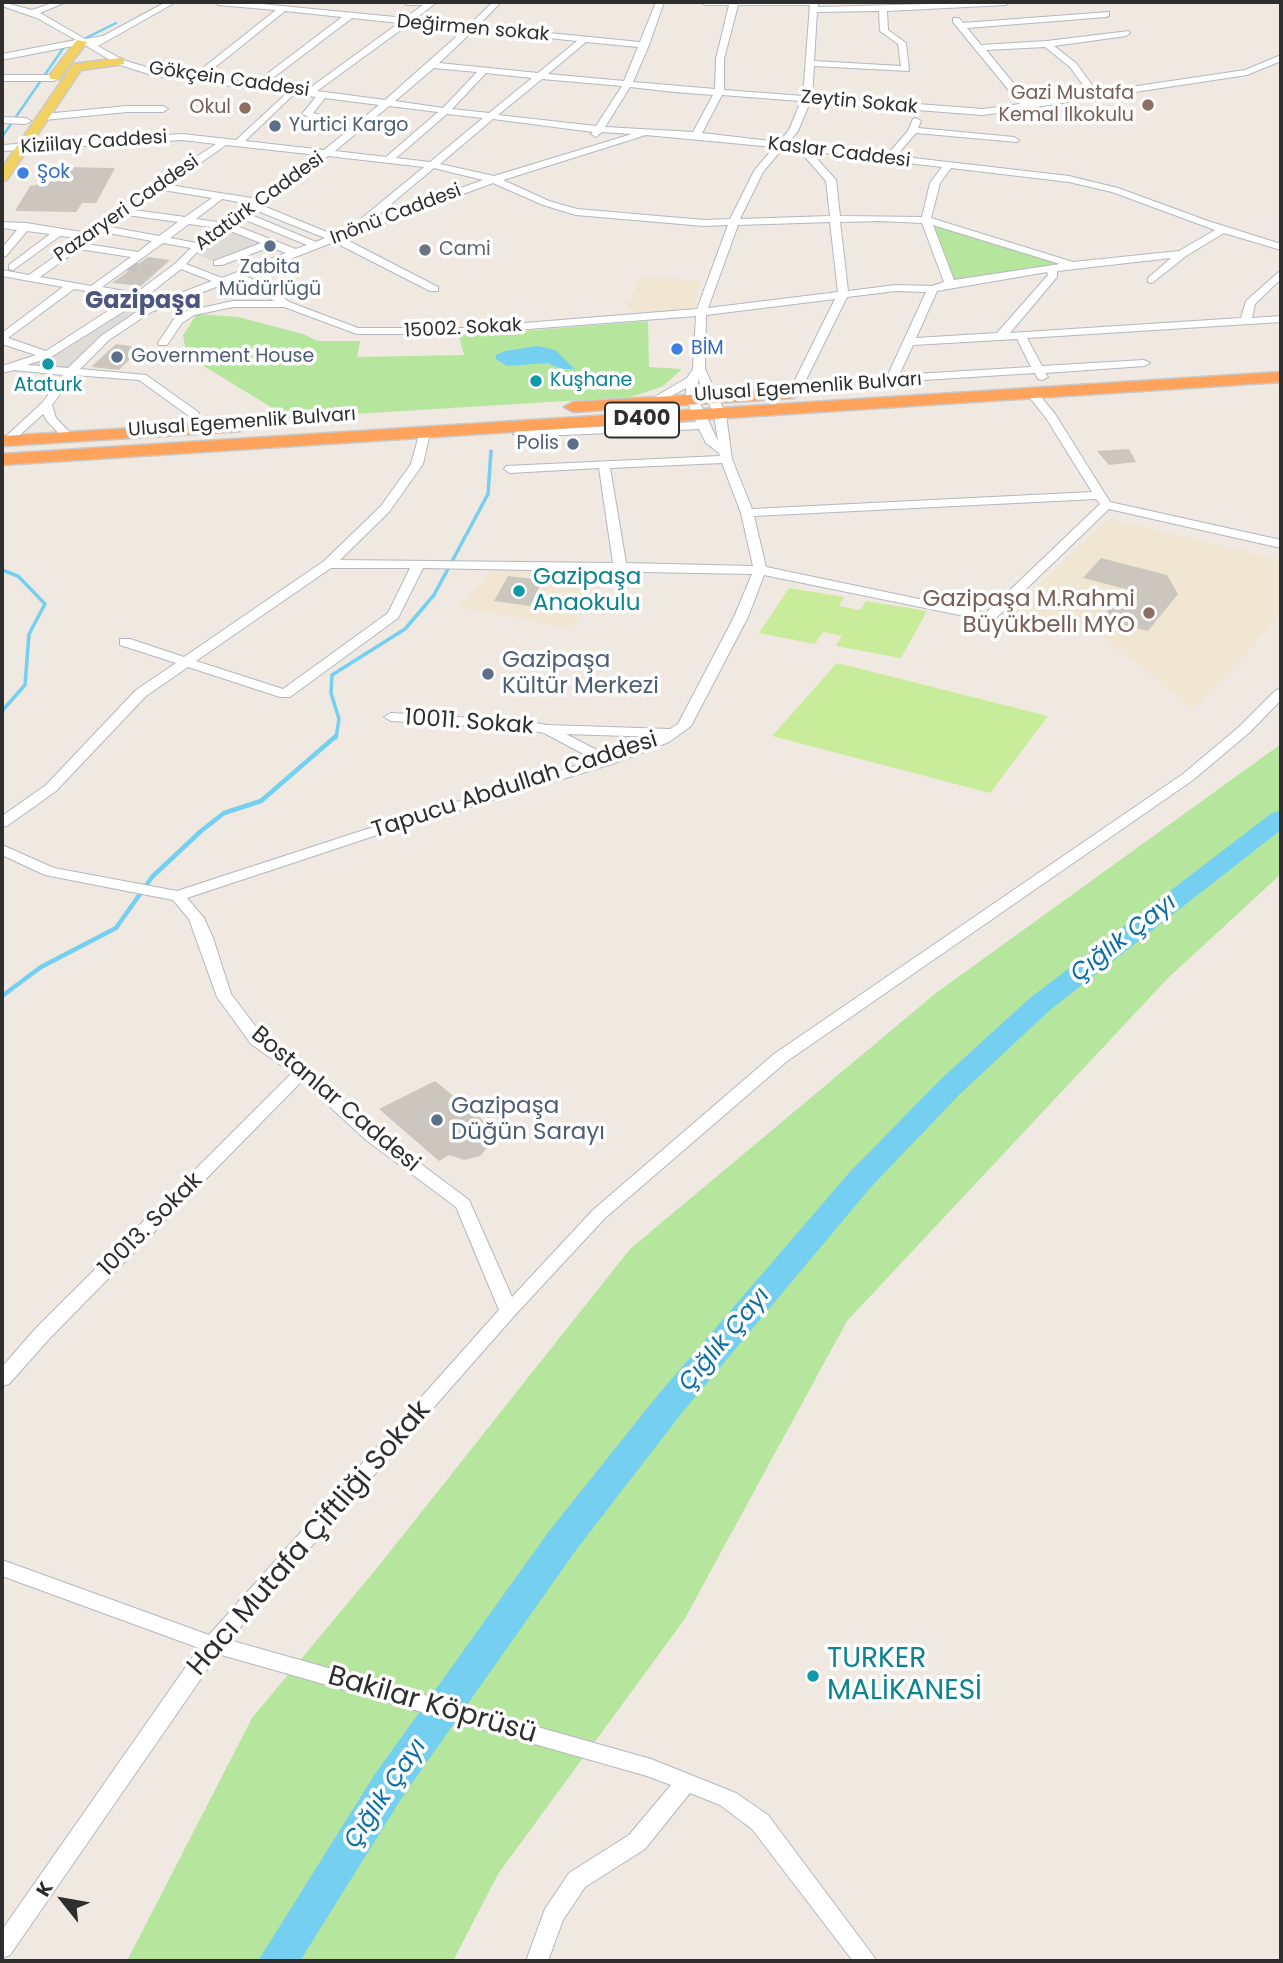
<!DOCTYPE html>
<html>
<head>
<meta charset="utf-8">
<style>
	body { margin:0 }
	#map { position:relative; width:1283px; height:1963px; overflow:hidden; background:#efe9e1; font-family:Poppins,sans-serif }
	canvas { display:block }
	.frame { position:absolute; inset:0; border:4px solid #2e2e2e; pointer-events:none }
	.north { position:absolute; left:28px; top:1865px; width:70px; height:70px; -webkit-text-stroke:5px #fff; paint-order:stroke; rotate:301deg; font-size:19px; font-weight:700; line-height:28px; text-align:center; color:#2e2e2e }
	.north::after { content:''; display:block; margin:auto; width:24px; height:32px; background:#2e2e2e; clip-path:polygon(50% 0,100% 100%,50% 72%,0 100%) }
</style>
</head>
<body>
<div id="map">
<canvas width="1283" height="1963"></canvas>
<div class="frame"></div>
<div class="north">K</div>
</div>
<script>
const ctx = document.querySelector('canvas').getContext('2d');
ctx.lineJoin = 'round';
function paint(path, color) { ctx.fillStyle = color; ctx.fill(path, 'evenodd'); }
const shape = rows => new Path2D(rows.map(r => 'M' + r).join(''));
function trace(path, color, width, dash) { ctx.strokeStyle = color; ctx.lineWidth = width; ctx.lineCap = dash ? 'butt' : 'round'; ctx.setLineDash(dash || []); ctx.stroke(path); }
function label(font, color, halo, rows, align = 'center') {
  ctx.font = font + ' Poppins,sans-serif'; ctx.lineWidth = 7; ctx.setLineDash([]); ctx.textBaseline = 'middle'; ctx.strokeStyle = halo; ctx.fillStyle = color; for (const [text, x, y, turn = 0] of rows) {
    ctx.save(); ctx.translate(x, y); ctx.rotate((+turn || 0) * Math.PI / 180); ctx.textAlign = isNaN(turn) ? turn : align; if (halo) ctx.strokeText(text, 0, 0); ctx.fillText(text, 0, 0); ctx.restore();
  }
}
paint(shape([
	[640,278,698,280,701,281,691,311,632,311,627,309],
	[1109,519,1281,560,1281,615,1194,709,1103,637,1011,611],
	[494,569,611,571,570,628,459,607]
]), '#f0e6d1');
paint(shape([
	[926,220,1074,265,950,284],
	[197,314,238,317,303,334,318,341,360,341,357,357,464,355,459,336,648,321,649,367,682,369,663,386,631,397,289,418,187,356,183,335],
	[1281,744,1281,874,1168,978,847,1321,684,1620,498,1874,453,1961,127,1961,252,1718,377,1568,630,1249,936,993]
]), '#b6e59e');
paint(shape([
	[789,588,844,597,839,606,860,610,866,601,927,611,901,658,836,646,842,636,823,632,815,644,759,633],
	[837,663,1048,716,990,793,772,736]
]), '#c9ec9a');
paint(shape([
	[226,226,270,243,218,263,191,252],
	[138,297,147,310,133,318,70,373,9,367,47,355]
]), '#dfdcd8');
paint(shape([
	[538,346,555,350,575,369,561,369,548,363,507,366,496,359,496,355,505,351]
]), '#75cff0');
trace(shape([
	[86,38,116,23],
	[2,137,64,47]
]), '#75cff0', 2.5);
trace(shape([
	[2,570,18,576,45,604,29,634,25,685,2,711],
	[336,738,339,719,331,693,332,675,405,629,434,595,488,494,491,451]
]), '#75cff0', 3.5);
trace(shape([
	[2,996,41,967,116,928,152,877,201,831,224,813,261,801,336,736]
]), '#75cff0', 4.5);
paint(shape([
	[1281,810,1281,830,1050,1010,960,1094,871,1187,681,1414,576,1550,403,1796,300,1961,258,1961,375,1774,550,1530,657,1396,849,1173,940,1080,1030,998,1272,813,1281,810]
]), '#75cff0');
paint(shape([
	[60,167,115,168,96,203,82,203,76,212,15,211,30,186,51,182],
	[148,257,170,260,141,286,112,283],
	[116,344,136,347,132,350,138,351,119,370,91,367],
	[1129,449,1136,462,1109,465,1097,451],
	[1101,558,1167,575,1178,594,1148,631,1101,619,1126,589,1083,578],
	[508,576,543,580,530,606,494,601],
	[435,1081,496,1131,488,1135,488,1147,480,1156,464,1160,449,1155,439,1161,379,1109]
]), '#cbc7bf');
trace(shape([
	[128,266,156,271]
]), '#c8c4bd', 10, [10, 4.5]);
const minor = shape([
	[2,2,32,10,55,2,66,2,40,13,85,39,103,36,166,2,176,2,98,46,123,60,156,70,194,75,276,10,218,5,214,2,241,2,405,18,423,5,407,5,403,2,437,2,415,19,469,25,493,2,501,2,478,26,640,42,656,2,664,2,649,45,633,82,715,89,716,59,729,5,705,5,701,2,818,2,818,7,1010,2,1006,5,887,11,888,30,906,43,909,71,814,66,812,96,983,109,1020,104,953,22,953,18,959,18,963,23,1109,12,1109,16,1106,17,967,28,981,45,1047,41,1129,31,1130,33,1126,36,1054,46,1076,63,1097,92,1245,70,1281,55,1281,61,1247,75,983,115,810,102,798,131,788,143,887,155,908,131,913,119,916,118,921,121,918,128,1014,137,1019,140,1017,142,916,133,896,156,1069,176,1118,188,1208,221,1281,244,1281,250,1224,233,1186,256,1152,283,1148,282,1148,278,1171,258,1057,271,1057,277,1010,333,1241,318,1246,301,1281,270,1281,279,1255,304,1252,318,1281,316,1281,322,1027,338,1042,366,1144,360,1150,363,1144,366,1045,373,1048,377,1042,380,1038,379,1035,373,892,382,886,379,926,292,896,291,847,297,798,396,788,394,835,299,706,315,705,369,726,415,732,459,752,509,1092,492,1046,418,1027,394,1033,391,1037,392,1055,414,1110,502,1281,540,1281,548,1109,509,994,620,989,621,764,575,748,617,691,726,669,742,612,764,374,836,187,898,204,918,213,938,231,994,263,1036,308,1068,378,1132,469,1200,512,1297,593,1210,774,1054,1183,774,1240,726,1276,690,1281,689,1281,700,1250,732,1193,780,786,1062,605,1218,515,1315,229,1640,651,1759,736,1793,768,1815,877,1961,853,1961,752,1829,720,1805,690,1793,645,1849,585,1887,563,1920,548,1961,526,1961,545,1909,569,1873,629,1835,671,1785,647,1776,218,1654,10,1955,2,1958,2,1930,199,1648,2,1576,2,1560,209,1635,499,1310,456,1207,366,1140,302,1081,50,1338,9,1384,2,1386,2,1367,36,1328,292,1073,251,1044,217,997,189,919,173,900,45,875,2,855,2,845,54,868,177,891,364,830,595,760,544,733,524,729,391,721,384,717,391,713,524,721,547,725,670,729,678,724,734,617,752,574,423,568,398,618,290,697,280,697,188,667,146,696,56,791,7,826,2,827,2,816,46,785,136,690,176,663,120,645,120,639,130,639,184,657,324,561,381,506,411,464,420,431,424,430,430,433,423,464,389,512,340,560,613,563,599,468,510,473,504,469,506,466,720,456,719,453,706,443,699,429,519,437,513,434,519,431,696,422,686,399,686,388,656,404,646,402,687,378,693,369,696,316,463,334,357,334,284,307,233,307,194,315,182,323,167,345,159,345,158,343,174,319,187,311,233,301,274,301,237,279,151,312,109,340,80,369,146,375,198,412,205,429,203,431,195,431,189,416,139,380,74,375,52,405,56,418,74,437,72,439,64,439,47,421,43,414,11,443,3,443,3,439,42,403,63,375,14,370,2,373,2,366,36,355,2,344,2,333,63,287,2,276,2,270,29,275,81,238,60,236,13,270,9,269,9,265,50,234,27,231,6,256,2,257,2,248,17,230,2,228,2,222,26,223,88,233,154,187,155,184,216,144,182,140,2,151,2,145,182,134,236,140,287,93,292,96,290,98,245,141,324,150,379,105,325,98,313,113,321,115,325,124,314,132,309,129,315,123,314,119,302,114,316,97,155,76,117,64,83,44,2,60,2,54,76,40,37,18,2,6,2,2],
	[738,5,810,5,803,96,724,90,724,59,738,5],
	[285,11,342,17,255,83,203,77,285,11],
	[879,11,880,31,898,44,901,66,814,61,817,12,879,11],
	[352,18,399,23,307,90,265,84,352,18],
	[409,24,465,29,385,100,317,91,409,24],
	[474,30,577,41,538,73,439,63,474,30],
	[586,42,638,47,624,81,548,74,586,42],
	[1045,47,1070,67,1089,93,1029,102,986,50,1045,47],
	[434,68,477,72,443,108,395,101,434,68],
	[486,73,532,78,489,113,452,109,486,73],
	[542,79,622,86,596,126,498,115,542,79],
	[630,87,675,92,713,95,693,132,605,127,630,87],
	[722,95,801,101,789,130,779,142,702,133,722,95],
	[389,106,438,112,386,157,335,151,389,106],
	[447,114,483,118,430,162,396,158,447,114],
	[493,119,593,132,591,134,596,137,602,132,632,134,494,176,440,164,493,119],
	[646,135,774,147,754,171,730,219,704,220,577,209,549,201,503,180,646,135],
	[226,145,318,155,258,199,169,185,226,145],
	[783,148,799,150,826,181,830,216,740,219,763,172,783,148],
	[810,151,889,161,942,167,930,183,922,217,840,216,836,180,810,151],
	[328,156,424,167,362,218,361,220,365,223,334,235,261,205,328,156],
	[434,168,483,180,372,220,434,168],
	[951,168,1069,182,1112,192,1215,230,1179,251,1073,262,931,218,940,183,951,168],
	[493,183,543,205,576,215,704,226,728,225,697,309,463,328,358,328,289,302,274,290,246,276,334,242,430,291,438,291,438,287,343,238,493,183],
	[163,190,212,198,185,217,134,210,163,190],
	[222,199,251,204,225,223,196,219,222,199],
	[255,210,325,238,316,242,249,214,255,210],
	[127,215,178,222,159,236,110,227,127,215],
	[243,219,307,245,296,249,234,225,243,219],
	[880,221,922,223,944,282,932,286,896,285,848,291,840,222,880,221],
	[830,222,838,292,708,308,738,225,830,222],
	[189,224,218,228,197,243,170,238,189,224],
	[933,225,1060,264,954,280,933,225],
	[228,230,261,243,214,261,214,265,222,265,270,247,286,253,222,278,186,264,195,254,228,230],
	[103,232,152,241,138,252,86,244,103,232],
	[163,243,191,248,176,263,136,293,102,287,163,243],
	[79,249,131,257,91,286,40,277,79,249],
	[181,269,212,281,149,305,144,298,181,269],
	[1047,272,1048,275,997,333,916,338,937,291,1047,272],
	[74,289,128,298,46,351,8,338,74,289],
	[137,303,141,309,101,336,68,368,27,365,51,357,137,303],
	[1017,339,1031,367,899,375,913,345,1017,339],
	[698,379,714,415,718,441,698,399,698,379],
	[722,463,741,513,753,566,626,563,610,468,722,463],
	[1096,499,1100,504,986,613,766,567,754,516,1096,499],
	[331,568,410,568,388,613,283,689,196,661,331,568],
	[566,734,658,737,608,756,566,734],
	[2,75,54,75,58,78,54,81,2,81,2,75],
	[127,106,163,106,168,109,163,112,127,112,44,120,39,117,44,114,127,106],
	[2,117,26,118,31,121,26,124,2,123,2,117]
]);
const major = shape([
	[77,40,87,42,59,79,51,79,49,76,77,40],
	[120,58,124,60,124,64,81,70,7,180,2,181,2,168,73,64,120,58]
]);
const highway = shape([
	[1281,372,1281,382,2,465,2,454,1281,372],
	[788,389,794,390,797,394,794,398,573,412,564,407,573,402,788,389],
	[236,422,242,423,245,427,242,431,2,446,2,436,236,422]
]);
trace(minor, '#b4b7c1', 2);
trace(major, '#c9c9c9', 3);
trace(highway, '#c9c9c9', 3);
paint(minor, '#fff');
paint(major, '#f2d163');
paint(highway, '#ffa35c');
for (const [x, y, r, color] of [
	[1148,105,7,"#8d6e63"],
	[245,108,7,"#8d6e63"],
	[275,126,7,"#5c6f8a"],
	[23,173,7,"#3f7fe0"],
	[270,246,7,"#5c6f8a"],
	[425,250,7,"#6b7280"],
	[677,349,7,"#3f7fe0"],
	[117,357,7,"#5c6f8a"],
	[48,364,7,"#0f9aa8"],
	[536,381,7,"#0f9aa8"],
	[573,444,7,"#5c6f8a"],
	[519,591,7,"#0f9aa8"],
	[1149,613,7,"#8d6e63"],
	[488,674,7,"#5c6f8a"],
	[437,1120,7,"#5c6f8a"],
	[813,1676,7,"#0f9aa8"]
]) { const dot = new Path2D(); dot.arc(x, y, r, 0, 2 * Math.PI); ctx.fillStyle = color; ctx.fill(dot); trace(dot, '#fff', 2.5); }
label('19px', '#2e2e2e', '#fff', [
	["Değirmen sokak",473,29,5],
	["Gökçein Caddesi",229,80,8],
	["Zeytin Sokak",859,103,5],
	["Kiziilay Caddesi",94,143,-4],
	["Kaslar Caddesi",839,153,7],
	["Atatürk Caddesi",260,202,-36],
	["Pazaryeri Caddesi",127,209,-35],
	["Inönü Caddesi",396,215,-21],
	["15002. Sokak",463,329,-3],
	["Ulusal Egemenlik Bulvarı",808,388,-4],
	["Ulusal Egemenlik Bulvarı",242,423,-4]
]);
label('19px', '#785e54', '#fff', [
	["Gazi Mustafa",1134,94],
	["Kemal Ilkokulu",1134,116],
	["Okul",231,108]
], 'right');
label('19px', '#4e5e75', '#fff', [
	["Yurtici Kargo",289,126],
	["Zabita",270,268,"center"],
	["Müdürlügü",270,290,"center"],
	["Government House",131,357],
	["Polis",559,444,"right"]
], 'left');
label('19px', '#366cbe', '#fff', [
	["Şok",37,173],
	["BİM",691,349]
], 'left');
label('19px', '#5b616d', '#fff', [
	["Cami",439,250]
], 'left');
label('19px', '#0d838f', '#fff', [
	["Kuşhane",550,381],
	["Ataturk",48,386,"center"]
], 'left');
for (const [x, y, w] of [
	[642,420,74]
]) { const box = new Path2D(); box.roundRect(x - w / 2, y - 17.5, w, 35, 5); ctx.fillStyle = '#fff'; ctx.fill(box); trace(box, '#2e2e2e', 2); }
label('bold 21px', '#2e2e2e', null, [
	["D400",642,420]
]);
label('23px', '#0d838f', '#fff', [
	["Gazipaşa",533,578],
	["Anaokulu",533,604]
], 'left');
label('23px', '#785e54', '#fff', [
	["Gazipaşa M.Rahmi",1135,600],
	["Büyükbellı MYO",1135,626]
], 'right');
label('23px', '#4e5e75', '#fff', [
	["Gazipaşa",502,661],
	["Kültür Merkezi",502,687],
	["Gazipaşa",451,1107],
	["Düğün Sarayı",451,1133]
], 'left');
label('23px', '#2e2e2e', '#fff', [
	["10011. Sokak",469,723,4],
	["Tapucu Abdullah Caddesi",515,786,-18],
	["Bostanlar Caddesi",335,1100,40],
	["10013. Sokak",151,1225,-45]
]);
label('bold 24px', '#4d5680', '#fff', [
	["Gazipaşa",143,302]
]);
label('italic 24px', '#0d6fa3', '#fff', [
	["Çığlık Çayı",1124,939,-38],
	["Çığlık Çayı",725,1340,-50],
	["Çığlık Çayı",386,1794,-56]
]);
label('28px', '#2e2e2e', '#fff', [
	["Hacı Mutafa Çiftliği Sokak",310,1539,-49],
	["Bakilar Köprüsü",432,1706,16]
]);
label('28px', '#0d838f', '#fff', [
	["TURKER",827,1660],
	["MALİKANESİ",827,1692]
], 'left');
</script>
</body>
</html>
